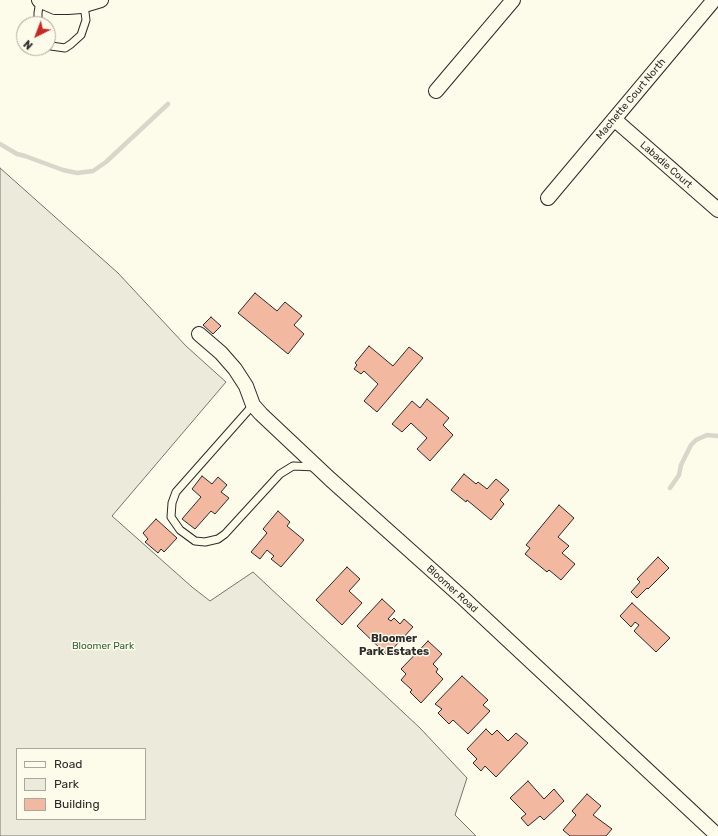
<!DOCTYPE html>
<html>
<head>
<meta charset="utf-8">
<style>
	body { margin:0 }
	#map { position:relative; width:718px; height:836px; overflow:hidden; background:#fdfbea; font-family:Rubik,sans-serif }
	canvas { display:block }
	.legend { position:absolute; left:16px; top:748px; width:130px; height:72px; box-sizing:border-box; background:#fdfbea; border:1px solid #a9a89e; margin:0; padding:5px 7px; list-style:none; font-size:12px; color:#2b2b2b }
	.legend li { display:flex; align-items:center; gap:8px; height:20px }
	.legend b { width:20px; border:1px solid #a9a89e }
	.north { position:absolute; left:16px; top:16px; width:40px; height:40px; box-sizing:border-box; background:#fdfbea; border:1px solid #a9a89e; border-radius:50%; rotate:222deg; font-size:11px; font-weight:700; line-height:16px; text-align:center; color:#2b2b2b }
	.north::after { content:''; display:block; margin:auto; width:14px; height:18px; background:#c62828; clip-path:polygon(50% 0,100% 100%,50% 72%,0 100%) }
</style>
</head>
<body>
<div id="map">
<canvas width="718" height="836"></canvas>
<ul class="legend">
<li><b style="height:5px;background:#fdfbea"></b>Road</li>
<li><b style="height:11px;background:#ecebdb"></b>Park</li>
<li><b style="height:11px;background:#f2b8a0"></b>Building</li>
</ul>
<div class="north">N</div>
</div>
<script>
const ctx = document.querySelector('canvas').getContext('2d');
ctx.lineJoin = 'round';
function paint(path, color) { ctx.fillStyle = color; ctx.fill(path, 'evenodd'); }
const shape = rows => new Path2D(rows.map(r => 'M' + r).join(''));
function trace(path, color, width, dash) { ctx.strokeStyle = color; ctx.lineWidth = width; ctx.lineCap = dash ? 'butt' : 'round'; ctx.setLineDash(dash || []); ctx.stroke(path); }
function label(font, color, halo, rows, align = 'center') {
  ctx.font = font + ' Rubik,sans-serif'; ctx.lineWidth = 3; ctx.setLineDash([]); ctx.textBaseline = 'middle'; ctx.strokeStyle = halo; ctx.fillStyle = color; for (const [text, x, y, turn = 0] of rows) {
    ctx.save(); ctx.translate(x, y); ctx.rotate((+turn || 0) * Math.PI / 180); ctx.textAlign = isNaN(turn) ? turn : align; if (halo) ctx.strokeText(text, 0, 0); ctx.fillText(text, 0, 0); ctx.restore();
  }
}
const green = shape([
	[0,168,118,273,186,346,226,382,112,516,192,587,210,601,253,572,420,728,467,778,455,815,476,836,0,836,0,168],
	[17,749,145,749,145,819,17,819,17,749]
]);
paint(green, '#ecebdb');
trace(green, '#74746e', 1);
trace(shape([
	[0,144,17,154,25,156,63,170,77,173,93,171,106,162,168,104],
	[670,488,679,475,681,465,691,445,696,440,707,435,718,436]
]), '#d8d7c9', 4.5);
const building = shape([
	[255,293,277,311,285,302,302,316,294,325,304,334,288,354,238,313,255,293],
	[211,317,221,326,213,334,203,325,211,317],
	[369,346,393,366,409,347,423,358,377,412,364,401,378,384,364,371,361,374,354,369,357,365,355,363,369,346],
	[427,399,449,418,443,425,453,435,430,461,417,449,427,438,411,423,402,432,392,424,412,401,420,408,427,399],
	[464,474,476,484,478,482,487,489,496,479,509,490,500,500,504,504,491,520,467,500,466,502,451,490,464,474],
	[202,476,212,484,218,477,227,485,221,492,229,498,215,514,211,511,195,529,182,519,201,497,192,489,202,476],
	[559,505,574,518,558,537,569,546,562,553,575,564,561,580,549,570,547,572,525,554,530,548,526,545,559,505],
	[278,511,290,522,287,526,304,540,281,567,271,559,274,556,267,550,260,559,251,552,267,533,263,529,278,511],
	[156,519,177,538,164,552,161,549,158,553,145,542,148,539,143,533,156,519],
	[658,557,669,568,648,589,647,588,637,598,631,592,640,582,637,579,658,557],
	[347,567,360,579,349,591,362,603,342,625,316,600,347,567],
	[382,599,395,611,388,619,391,621,394,618,400,624,404,619,413,627,387,655,357,626,382,599],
	[632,603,670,638,656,652,634,631,639,625,635,622,631,627,620,616,632,603],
	[428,641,442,654,433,664,438,669,436,672,443,679,421,703,410,692,412,690,401,680,406,674,401,669,428,641],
	[462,676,488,700,483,705,490,711,468,734,453,720,449,724,438,713,442,709,435,704,462,676],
	[486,729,492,735,497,730,508,741,516,733,528,743,496,777,485,766,481,771,473,763,477,759,467,749,486,729],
	[528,781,544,799,554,789,564,801,544,820,540,816,528,826,521,818,526,814,510,798,528,781],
	[587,794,601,806,593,815,612,829,606,836,570,836,563,830,576,815,572,811,587,794]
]);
paint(building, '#f2b8a0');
trace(building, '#2b2b2b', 1);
const lane = shape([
	[38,24,38,13,40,0],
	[48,44,51,46,65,48,71,44,81,35,86,20,84,5],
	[253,405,176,492,172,503,171,517,180,530,195,541,205,542,218,539,225,534,280,474,293,466,316,467]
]);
const street = shape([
	[39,0,55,7,68,7,81,6,101,0],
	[436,91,513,0],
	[614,119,718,210],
	[548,198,714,0],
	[199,334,221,353,235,369,246,386,253,405,261,414,330,479,463,598,718,836]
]);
trace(lane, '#2b2b2b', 9);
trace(street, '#2b2b2b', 16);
trace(lane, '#fdfbea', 7);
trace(street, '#fdfbea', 14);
label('10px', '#2b2b2b', '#fdfbea', [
	["Machette Court North",631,99,-50],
	["Labadie Court",666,165,41],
	["Bloomer Road",452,589,42]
]);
label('10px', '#34623c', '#fdfbea', [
	["Bloomer Park",103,646]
]);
label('bold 11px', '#2b2b2b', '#fdfbea', [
	["Bloomer",394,639],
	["Park Estates",394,652]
]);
</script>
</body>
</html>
